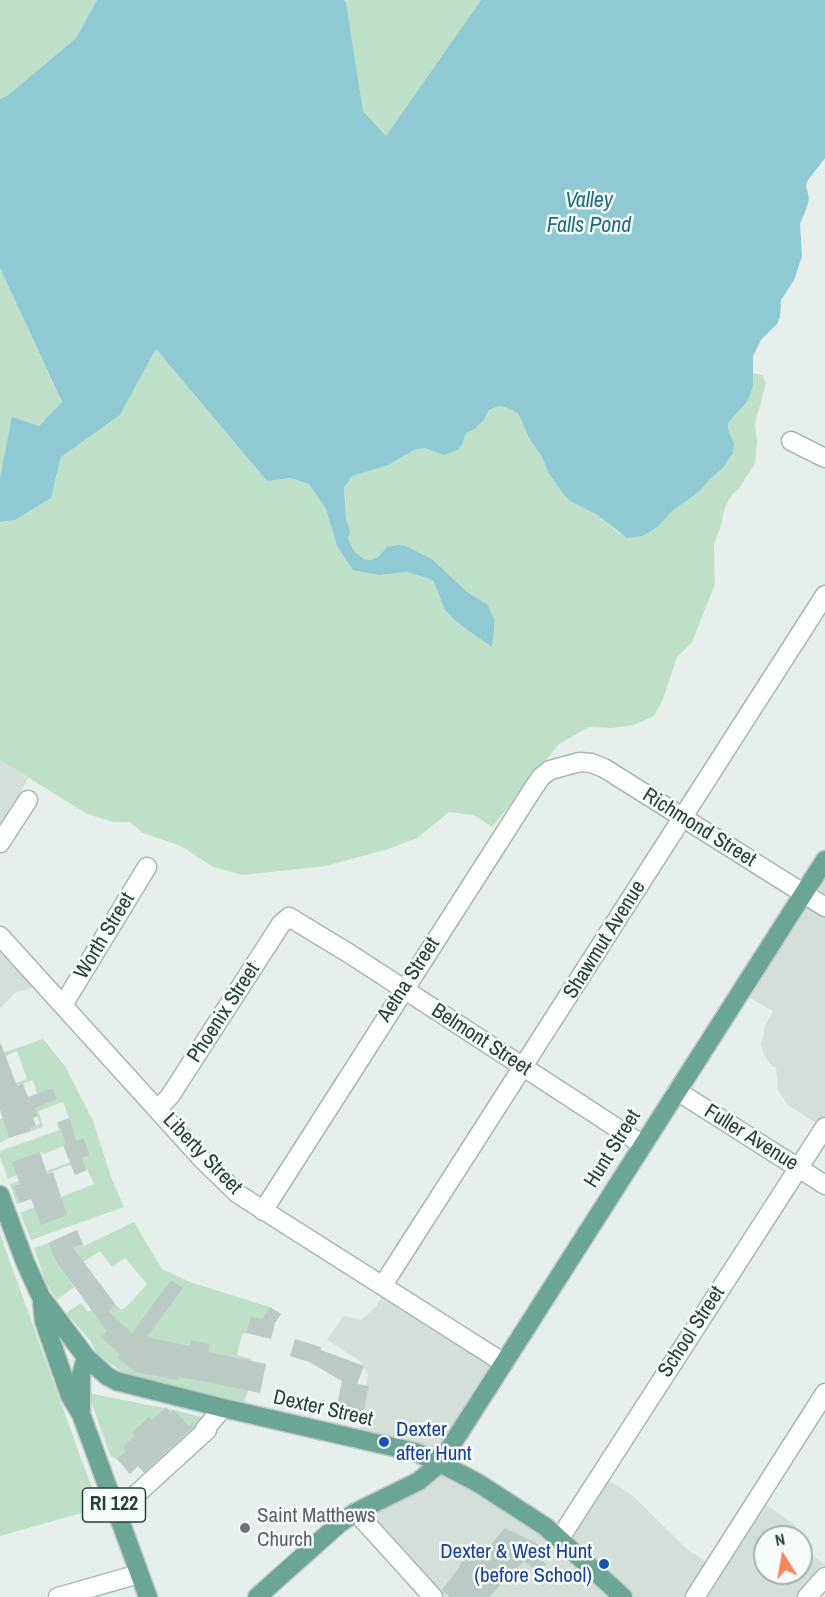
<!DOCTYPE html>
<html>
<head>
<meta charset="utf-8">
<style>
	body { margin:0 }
	#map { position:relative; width:825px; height:1597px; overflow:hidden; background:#e6efeb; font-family:"Archivo Narrow",sans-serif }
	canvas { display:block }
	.north { position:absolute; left:753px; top:1525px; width:60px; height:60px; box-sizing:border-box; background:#f7fbf9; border:2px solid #a3b1ad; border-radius:50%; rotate:349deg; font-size:16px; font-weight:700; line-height:24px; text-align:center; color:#24423a }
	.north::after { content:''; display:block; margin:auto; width:21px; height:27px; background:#f4845f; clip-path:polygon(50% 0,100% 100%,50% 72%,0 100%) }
</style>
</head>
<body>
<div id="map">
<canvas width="825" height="1597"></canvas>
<div class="north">N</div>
</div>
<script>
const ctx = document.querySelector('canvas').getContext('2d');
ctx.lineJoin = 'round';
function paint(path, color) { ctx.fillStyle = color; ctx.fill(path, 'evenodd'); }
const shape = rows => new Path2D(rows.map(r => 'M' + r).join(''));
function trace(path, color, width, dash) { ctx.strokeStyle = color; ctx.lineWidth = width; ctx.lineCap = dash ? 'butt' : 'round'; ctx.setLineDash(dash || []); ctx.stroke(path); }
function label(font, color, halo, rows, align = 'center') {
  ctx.font = font + ' "Archivo Narrow",sans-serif'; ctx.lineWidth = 5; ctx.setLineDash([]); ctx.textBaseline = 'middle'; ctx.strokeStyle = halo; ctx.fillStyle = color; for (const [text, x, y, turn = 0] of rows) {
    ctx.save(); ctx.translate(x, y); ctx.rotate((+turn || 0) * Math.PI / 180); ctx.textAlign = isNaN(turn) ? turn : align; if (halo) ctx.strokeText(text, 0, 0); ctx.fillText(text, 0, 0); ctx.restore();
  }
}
paint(shape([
	[0,760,28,778,12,810,0,847],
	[825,864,825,1127,824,1128,788,1105,778,1090,776,1067,773,1067,764,1055,761,1045,765,1026,773,1011,743,994],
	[0,934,43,984,15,993,0,1009],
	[383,1293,503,1368,438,1465,561,1544,606,1478,634,1497,687,1549,713,1566,762,1502,795,1525,803,1539,806,1550,825,1565,825,1577,807,1597,426,1597,355,1519,433,1466,358,1441,368,1375,360,1361,327,1340,343,1316,361,1320,376,1307],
	[765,1537,801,1537,801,1573,765,1573]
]), '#d4dfda');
paint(shape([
	[0,0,97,0,76,38,7,96,0,99],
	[344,0,481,0,386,136,363,111,346,2],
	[0,268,62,403,39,426,0,478],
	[156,349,267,481,291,478,309,484,326,509,337,546,379,575,407,572,433,580,445,610,492,647,495,621,488,605,466,591,432,559,406,546,387,547,378,557,371,560,364,559,354,551,348,538,344,486,352,476,414,450,424,448,444,455,458,450,463,443,466,433,475,429,484,420,489,410,500,406,505,407,518,413,529,438,542,457,548,472,570,500,596,514,620,534,643,536,658,527,671,512,700,491,710,479,724,467,733,454,734,444,728,429,728,423,739,411,753,386,753,373,762,375,766,383,755,424,757,441,755,463,740,487,731,496,725,507,721,525,714,545,715,584,692,642,677,657,663,699,654,716,634,725,611,728,589,727,559,744,492,827,474,815,449,812,417,838,388,849,326,866,243,875,213,867,181,846,143,833,130,822,114,822,87,814,0,760,0,522,15,520,51,498,61,457,120,415],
	[43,1039,65,1066,93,1121,111,1177,124,1207,31,1240,20,1213,94,1184,83,1160,13,1186,20,1203,17,1204,10,1184,90,1155,84,1138,44,1154,40,1152,17,1175,8,1179,0,1157,0,1151,59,1130,57,1123,69,1118,63,1102,39,1111,43,1127,31,1131,30,1128,40,1124,36,1112,4,1122,9,1138,0,1143,0,1119,57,1099,53,1088,37,1094,33,1080,0,1092,0,1089,27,1079,17,1051,6,1056,12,1074,0,1054],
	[134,1222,162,1269,190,1282,270,1307,262,1319,251,1317,246,1333,242,1334,237,1355,251,1359,244,1389,248,1390,244,1404,125,1374,97,1354,90,1340,66,1313,81,1303,88,1312,92,1310,98,1318,116,1305,122,1310,129,1304,147,1284,125,1258,112,1267,100,1251,83,1262,61,1268,74,1287,57,1300,46,1283,34,1248,48,1243,54,1256,83,1244,84,1246],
	[0,1234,99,1508,0,1536],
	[88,1393,174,1410,213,1420,150,1479,138,1466,130,1474,117,1459,111,1457]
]), '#bfe0c8');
paint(shape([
	[97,0,344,0,346,2,363,111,386,136,481,0,825,0,825,158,808,180,806,186,809,198,807,207,800,224,802,256,794,280,781,300,780,317,777,324,761,340,753,356,753,386,750,394,746,403,728,423,728,429,734,444,733,453,724,467,710,479,700,491,671,512,658,527,643,536,627,538,596,514,570,501,562,492,548,472,542,457,529,438,518,413,505,407,499,406,489,410,484,420,475,429,466,433,463,443,458,450,444,455,424,448,414,450,388,465,352,476,344,487,346,518,350,532,348,538,354,551,364,559,371,560,378,557,387,547,400,545,406,546,432,559,466,591,488,605,495,621,492,647,457,622,445,610,433,580,407,572,379,575,353,570,337,546,326,509,309,484,291,478,267,481,156,349,120,415,61,457,51,498,15,520,0,522,0,478,12,417,39,426,62,402,0,268,0,99,7,96,76,38]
]), '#8ec9d4');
paint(shape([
	[0,1042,17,1086,23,1084,28,1097,53,1088,57,1099,35,1108,38,1116,33,1118,36,1126,30,1128,31,1131,9,1138,0,1110],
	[70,1118,76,1141,84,1138,90,1155,82,1158,87,1170,75,1175,63,1145,66,1144,58,1122],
	[40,1152,47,1174,53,1172,67,1215,41,1225,31,1199,20,1203,13,1186,20,1184,12,1162],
	[77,1230,83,1244,73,1248,116,1305,108,1311,132,1333,171,1280,183,1288,147,1337,189,1346,191,1340,210,1344,208,1352,266,1364,260,1393,202,1381,179,1377,178,1380,135,1372,117,1358,120,1354,101,1337,107,1331,57,1263,48,1243],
	[270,1307,281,1314,275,1323,271,1339,246,1333,251,1316,262,1319],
	[295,1339,321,1347,321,1350,364,1366,357,1384,369,1386,362,1419,335,1414,342,1381,309,1362,290,1356],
	[166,1407,171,1413,174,1410,189,1426,193,1422,194,1426,144,1472,138,1466,130,1474,117,1459,126,1451,123,1447,135,1436,132,1432,149,1417,152,1420],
	[505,1528,539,1545,533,1551,546,1564,538,1573,524,1561,489,1597,450,1597,442,1590,458,1569,469,1549,482,1555]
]), '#bbcac4');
const minor = shape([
	[791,441,825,458],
	[0,843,28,800],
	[0,936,202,1159,238,1194,504,1363],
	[63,1005,147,867],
	[677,1091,825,1185],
	[158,1109,170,1096,281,924,289,917,350,954,643,1145],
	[263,1211,529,795,541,777,550,770,580,762,591,763,604,768,825,907],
	[383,1285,825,595],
	[116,1509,129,1501,207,1430,205,1429,223,1408],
	[356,1512,433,1597],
	[560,1538,825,1127],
	[58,1597,139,1574],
	[695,1597,825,1393],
	[807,1597,825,1577]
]);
const major = shape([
	[0,1195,25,1262,41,1297,86,1357,107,1376,116,1381,223,1408,415,1452,440,1463,478,1483,546,1527,623,1597],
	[42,1302,44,1321,70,1396,81,1414,148,1597],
	[81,1412,81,1375,86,1357],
	[257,1597,340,1523,356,1512,419,1481,440,1463,825,860]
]);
trace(minor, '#a8b8b2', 21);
trace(major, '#c2cac8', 21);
trace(minor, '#fff', 18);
trace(major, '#6aa596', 18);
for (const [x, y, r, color] of [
	[384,1442,6,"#1a4fb4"],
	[245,1528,6,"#6b7280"],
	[604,1564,6,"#1a4fb4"]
]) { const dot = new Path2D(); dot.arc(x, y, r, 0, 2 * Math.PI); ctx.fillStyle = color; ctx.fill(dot); trace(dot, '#f7fbf9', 2); }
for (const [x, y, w] of [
	[114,1505,63]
]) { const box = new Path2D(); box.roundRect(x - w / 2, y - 17, w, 34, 4.5); ctx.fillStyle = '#f7fbf9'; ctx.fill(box); trace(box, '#24423a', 1.5); }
label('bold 20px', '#24423a', null, [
	["RI 122",114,1505]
]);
label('21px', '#24423a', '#f7fbf9', [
	["Richmond Street",699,828,32],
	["Worth Street",105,936,-59],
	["Shawmut Avenue",605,940,-58],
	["Aetna Street",409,980,-57],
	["Phoenix Street",224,1013,-57],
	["Belmont Street",481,1040,33],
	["Fuller Avenue",751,1138,32],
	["Hunt Street",613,1149,-58],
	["Liberty Street",202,1154,46],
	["School Street",692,1332,-57],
	["Dexter Street",323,1409,13]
]);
label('21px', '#164399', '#f7fbf9', [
	["Dexter",396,1430],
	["after Hunt",396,1454],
	["Dexter & West Hunt",592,1552,"right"],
	["(before School)",592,1576,"right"]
], 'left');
label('21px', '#5b616d', '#f7fbf9', [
	["Saint Matthews",257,1516],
	["Church",257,1540]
], 'left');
label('italic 22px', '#1c6f80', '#f7fbf9', [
	["Valley",589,201],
	["Falls Pond",589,226]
]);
</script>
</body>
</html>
